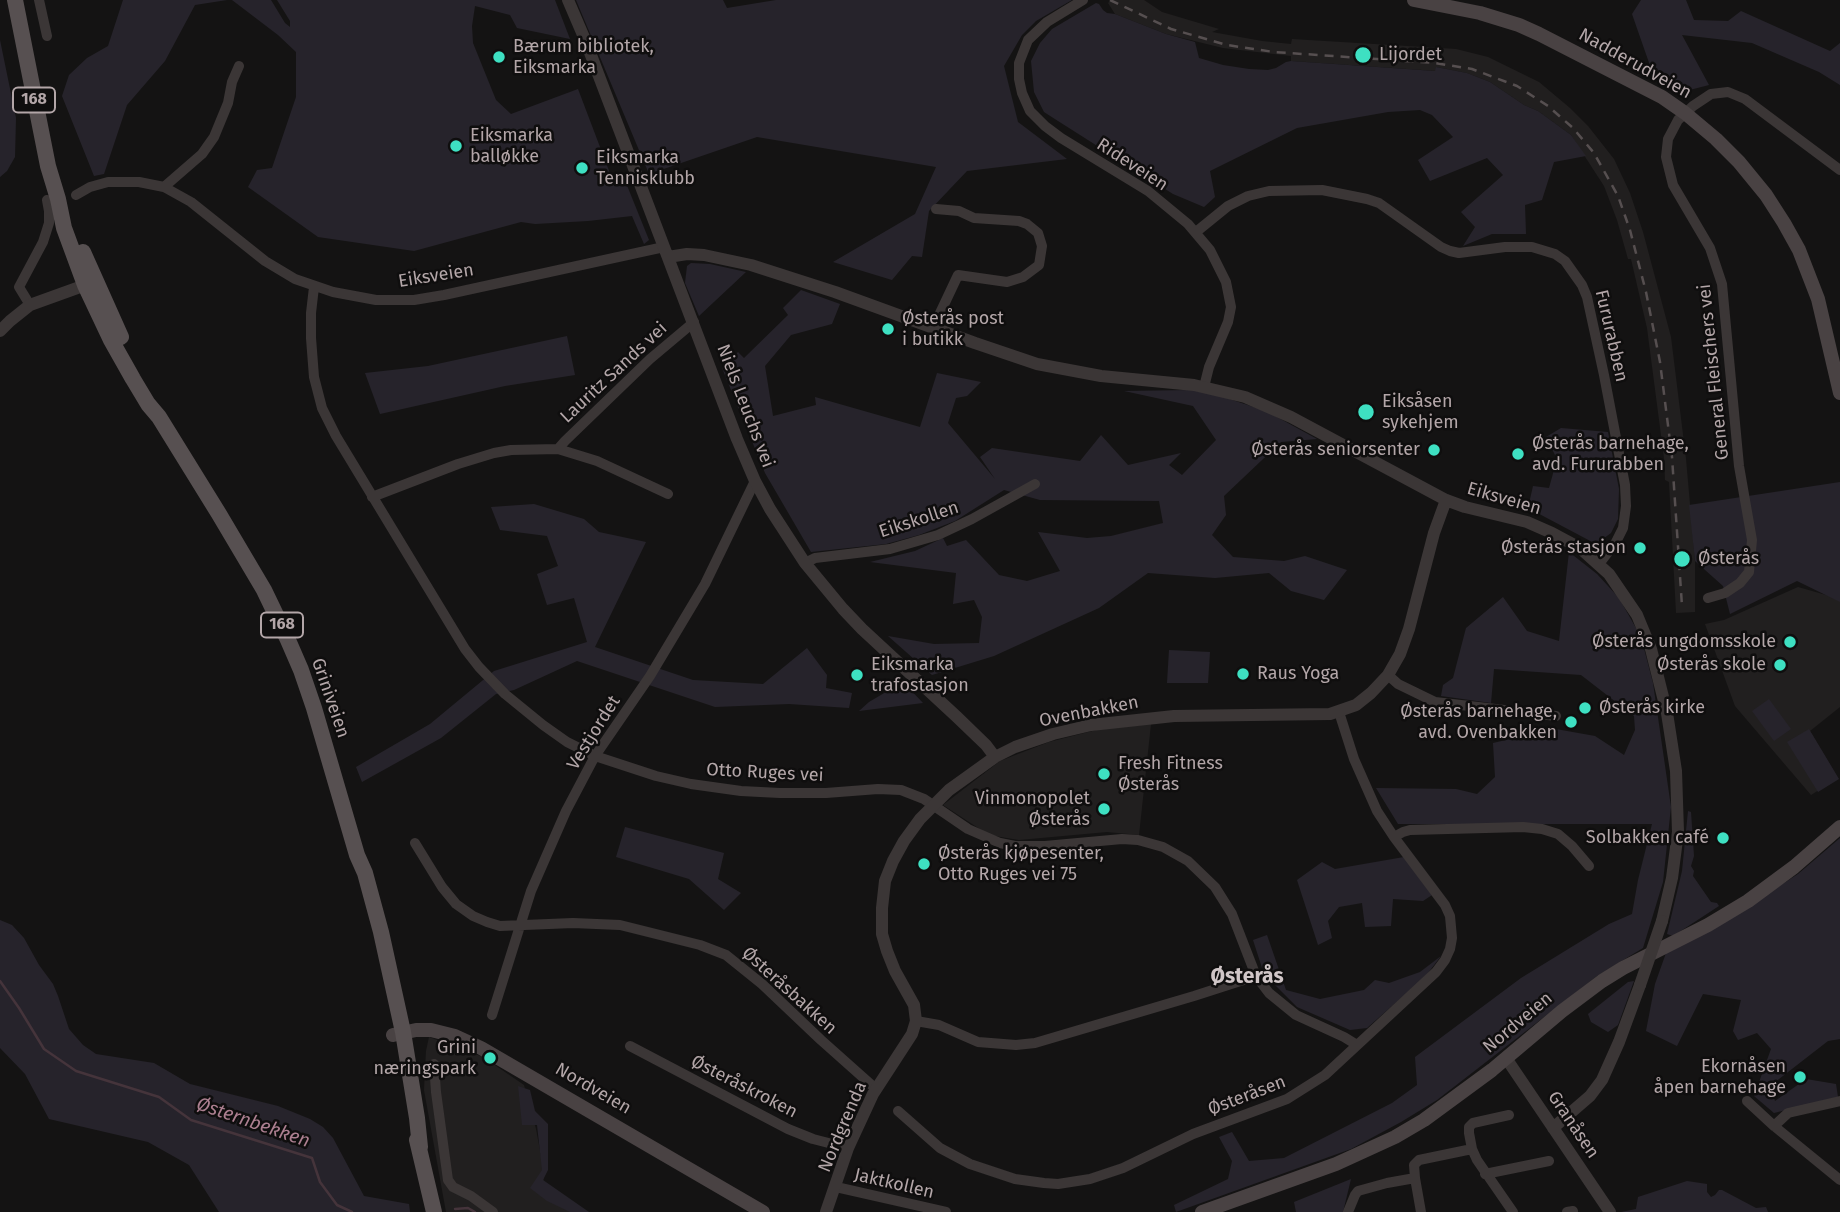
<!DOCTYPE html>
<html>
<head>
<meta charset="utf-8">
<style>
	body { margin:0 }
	canvas { display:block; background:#141313 }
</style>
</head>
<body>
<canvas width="1840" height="1212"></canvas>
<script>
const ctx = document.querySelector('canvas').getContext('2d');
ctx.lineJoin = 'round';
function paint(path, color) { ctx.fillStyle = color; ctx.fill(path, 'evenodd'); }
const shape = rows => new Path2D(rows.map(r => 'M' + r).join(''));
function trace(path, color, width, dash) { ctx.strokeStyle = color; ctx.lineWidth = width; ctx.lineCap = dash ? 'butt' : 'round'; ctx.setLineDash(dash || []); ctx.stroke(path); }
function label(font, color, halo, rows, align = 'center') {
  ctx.font = font + ' "Fira Sans",sans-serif'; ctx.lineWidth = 5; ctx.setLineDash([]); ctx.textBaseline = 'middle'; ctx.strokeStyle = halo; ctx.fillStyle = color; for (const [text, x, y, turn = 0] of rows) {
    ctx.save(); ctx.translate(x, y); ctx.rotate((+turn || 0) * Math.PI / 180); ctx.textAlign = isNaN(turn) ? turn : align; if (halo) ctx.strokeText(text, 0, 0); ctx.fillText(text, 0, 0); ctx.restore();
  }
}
paint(shape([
	[1111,0,1144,0,1162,12,1219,29,1212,32,1262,41,1291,44,1292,39,1456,49,1488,57,1539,82,1570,108,1588,126,1614,159,1630,193,1643,232,1671,337,1686,459,1695,561,1695,612,1676,613,1669,482,1665,480,1664,458,1647,328,1631,259,1628,259,1617,220,1604,186,1571,135,1538,111,1524,105,1490,82,1467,73,1436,67,1436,71,1291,61,1291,56,1223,48,1166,34,1115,14,1108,3],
	[1798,587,1840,599,1840,707,1810,731,1838,778,1811,795,1735,706,1705,624,1724,620],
	[1151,724,1139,835,1107,832,1019,840,989,835,943,805,1000,761,1049,742,1100,729],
	[429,1037,483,1057,524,1085,536,1129,544,1172,543,1186,581,1212,446,1212,424,1090,426,1051]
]), '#211f1f');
paint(shape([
	[123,0,227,0,195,5,165,61,127,105,104,174,94,176,62,96,69,75,87,58,108,46],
	[232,0,271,0,285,23,290,27,290,21,277,0,555,0,570,39,517,28,510,15,475,6,472,26,473,43,496,100,511,114,578,89,611,176,622,173,649,240,644,244,632,216,588,221,535,224,521,222,414,251,318,237,248,187,257,170,272,168,296,97,296,52,278,35],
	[576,0,723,0,727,8,776,0,1072,0,1036,21,1022,35,1004,66,1018,122,1067,159,967,171,929,211,922,257,912,256,892,280,833,262,915,214,936,167,757,137,649,174],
	[1641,0,1686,0,1694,20,1728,21,1741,11,1830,51,1840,43,1840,85,1819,72,1752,43,1682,35,1709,85,1678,93,1654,77,1632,14],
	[1096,3,1099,4,1103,10,1107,13,1115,14,1166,34,1195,42,1199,58,1223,65,1249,69,1268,70,1276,68,1286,62,1291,61,1435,71,1436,67,1467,73,1490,82,1524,105,1538,111,1571,135,1586,156,1554,162,1542,200,1525,205,1526,234,1492,234,1463,246,1475,227,1461,212,1503,175,1487,158,1430,181,1418,160,1453,137,1432,115,1420,110,1388,112,1297,128,1210,171,1215,197,1204,207,1173,194,1058,121,1044,112,1034,92,1031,61,1040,43,1052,29],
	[0,40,16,118,15,157,7,171,0,177],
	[691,263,710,264,746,272,699,316,685,283,687,266],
	[801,290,840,304,832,324,791,335,765,366,773,416,816,405,815,397,920,427,937,373,981,382,967,396,956,398,948,423,995,479,980,457,992,448,1080,461,1101,435,1128,465,1181,453,1169,465,1182,475,1216,440,1193,406,1124,391,1190,390,1214,394,1266,411,1317,439,1281,442,1224,496,1226,515,1212,535,1233,557,1284,561,1305,556,1347,570,1324,600,1291,591,1269,573,1215,578,1148,573,1099,608,994,656,932,675,888,636,934,644,979,643,982,617,974,600,953,604,956,573,870,562,915,551,943,538,947,546,966,540,999,575,1027,581,1060,571,1038,532,1087,538,1111,536,1163,523,1159,501,1040,500,1004,490,955,521,919,535,886,544,811,552,765,473,722,368,738,352,744,358,788,315,783,308],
	[567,336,575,375,505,386,380,414,365,373,428,366],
	[1561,428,1608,432,1619,489,1618,519,1611,533,1596,544,1528,508,1533,486,1549,488,1557,459,1546,437],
	[1840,482,1840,602,1797,581,1730,614,1723,586,1695,561,1689,505],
	[534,504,584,519,599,532,646,542,595,647,693,680,763,684,807,648,827,675,826,688,852,693,849,708,789,704,715,707,577,661,514,690,496,694,441,738,362,782,356,767,430,724,494,671,587,642,574,598,547,605,537,574,558,566,547,536,500,530,491,507],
	[1569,552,1597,574,1619,598,1641,637,1653,683,1671,807,1663,882,1643,948,1597,976,1437,1100,1401,1122,1351,1149,1176,1212,1174,1205,1228,1179,1232,1161,1219,1137,1232,1132,1249,1161,1284,1158,1392,1103,1417,1085,1415,1057,1521,978,1609,924,1632,914,1638,880,1652,824,1398,824,1376,788,1456,789,1477,794,1495,777,1493,743,1532,734,1539,726,1595,736,1624,755,1635,730,1634,716,1581,675,1494,669,1491,703,1441,696,1443,685,1453,678,1466,628,1503,597,1527,631,1559,641],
	[1169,650,1210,652,1208,683,1167,683],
	[903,682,923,703,859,711,869,702],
	[1769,699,1791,729,1774,741,1752,711],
	[1809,729,1839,779,1818,792,1787,742],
	[1688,811,1691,812,1694,856,1691,866,1694,871,1693,876,1711,902,1717,903,1719,906,1673,936,1667,934,1682,871],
	[625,827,724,853,718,879,741,893,724,910,689,879,616,857],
	[1840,838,1840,1039,1828,1041,1770,1086,1775,1101,1806,1079,1836,1084,1838,1097,1774,1113,1754,1096,1771,1049,1757,1033,1738,1040,1733,1031,1741,1000,1703,994,1677,1046,1646,1031,1655,984,1666,953,1711,930,1798,874],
	[1404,857,1432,895,1423,901,1393,899,1391,926,1365,927,1362,903,1339,907,1328,921,1332,938,1318,945,1297,880,1322,862,1335,869],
	[0,920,12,925,24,938,39,965,53,984,58,996,69,1029,83,1045,96,1054,154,1063,190,1084,278,1106,310,1119,323,1127,333,1138,364,1196,409,1204,410,1212,219,1212,189,1165,148,1142,49,1119,25,1074,0,1048],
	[1267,935,1286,990,1320,999,1364,990,1375,980,1389,983,1420,972,1441,956,1425,977,1367,1028,1350,1030,1297,1007,1264,974,1253,940],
	[1634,981,1618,1025,1608,1032,1591,1022,1588,1014,1628,982],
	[518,1086,530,1090,535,1111,548,1124,548,1170,543,1180,589,1212,570,1212,547,1201,530,1188,542,1170,537,1125,522,1125],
	[1351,1179,1343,1212,1296,1212,1294,1202],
	[1687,1181,1707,1184,1707,1192,1711,1197,1715,1195,1719,1190,1722,1190,1756,1208,1766,1207,1768,1212,1621,1212,1636,1209,1638,1197]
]), '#26232b');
trace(shape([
	[0,981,19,1008,44,1049,76,1071,159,1097,191,1120,312,1158,320,1182,337,1205,352,1212],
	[455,1209,468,1208,475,1212]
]), '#45343b', 2.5);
trace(shape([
	[39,0,47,36],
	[1083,0,1047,22,1028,40,1019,63,1019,79,1022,93,1030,111,1045,126,1061,138,1148,191,1188,224,1210,250,1226,282,1231,307,1228,322,1209,367,1204,387],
	[164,187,202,154,214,137,228,103,232,82,239,66],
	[76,195,90,187,108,182,139,182,164,187,191,202,265,261,295,279,333,292,376,300,414,300,444,295,664,247],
	[1196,232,1228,206,1248,196,1269,191,1322,190,1367,199,1379,203,1441,247,1450,251,1459,253,1505,247,1532,247,1555,254,1565,261,1582,285,1587,297,1604,375,1625,485,1626,506,1623,528,1616,542,1599,564],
	[314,287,311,313,311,338,314,377,322,408,336,436,465,649,479,667,505,694,543,725,567,742,595,756,656,776,691,784,741,791,780,793,826,793,878,789,901,790,924,799,968,829,1000,843,1015,846,1045,846,1122,839,1138,840,1163,847,1188,861,1215,887,1232,914,1256,976,1269,993,1296,1015,1344,1037,1357,1045],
	[30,305,19,287,43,242,49,223,49,211,47,200],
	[933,328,958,275,1007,282,1023,277,1039,265,1042,246,1038,233,1027,224,1019,221,974,218,959,211,936,209],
	[558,449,597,461,668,494],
	[372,497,458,464,494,453,511,450,558,449,565,441,650,359,694,322],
	[805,563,815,558,890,549,938,535,972,519,1035,484],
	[1708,598,1725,593,1740,583,1749,572,1752,540,1739,466,1722,284,1710,248,1673,185,1666,157,1668,139,1678,120,1693,106,1711,94,1728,92,1745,99,1840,170],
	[1388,675,1398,684,1435,702,1556,716],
	[1394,837,1403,832,1410,830,1523,827,1542,829,1558,834,1572,846,1589,866],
	[415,843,442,887,456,904,473,916,487,922,500,926,573,923,620,925,700,945,726,955,762,984,821,1040,876,1089],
	[492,1015,531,891,566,811,595,756,650,676,705,584,755,481],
	[916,1021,939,1025,978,1042,1016,1045,1035,1043,1194,996,1256,976],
	[630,1046,788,1129,813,1139,848,1148],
	[434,1064,436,1092,448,1180,453,1187,471,1196,493,1212],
	[1747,1101,1774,1126,1840,1180],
	[898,1111,940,1148,970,1164,1015,1179,1044,1183,1058,1184,1090,1179,1123,1168,1193,1134,1287,1099,1325,1075,1436,972,1445,960,1450,949,1452,938,1450,916,1445,905,1394,837,1377,811,1354,759,1339,712],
	[1509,1115,1473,1123,1469,1127,1469,1133,1472,1149,1477,1160,1513,1212],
	[1774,1126,1788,1113,1840,1101],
	[1485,1174,1549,1161],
	[1415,1178,1421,1212],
	[836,1187,946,1212],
	[1348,1212,1355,1195,1358,1191,1387,1183,1415,1178,1414,1165,1419,1160,1472,1149],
	[1567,1212,1573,1211]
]), '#3b3636', 10);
trace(shape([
	[568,0,586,42,737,439,755,481,770,509,805,563,843,609,862,629,957,717,986,745,995,757],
	[668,257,687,254,704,255,751,265,835,292,975,343,1037,364,1101,376,1194,385,1245,397,1291,417,1446,500,1465,507,1527,522,1552,533,1580,548,1609,574,1637,615,1651,649,1667,713,1676,771,1678,832,1672,878,1662,921],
	[0,331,10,321,30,305,91,283],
	[1506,1058,1610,1212],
	[1553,1128,1590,1096,1602,1080,1619,1042,1640,985],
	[826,1212,848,1148,873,1094,912,1034,916,1021,914,1005,895,971,887,951,882,934,882,908,885,881,893,861,904,841,920,819,949,790,995,757,1015,747,1053,734,1091,725,1174,716,1330,714,1356,705,1371,693,1388,675,1400,654,1409,629,1434,533,1446,500]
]), '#3b3636', 12);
trace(shape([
	[1414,0,1480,13,1519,25,1539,34,1662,97,1685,113,1716,139,1739,162,1766,195,1784,223,1799,250,1818,299,1840,393],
	[393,1035,416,1030,431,1030,455,1036,481,1048,763,1212],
	[1202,1212,1336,1164,1395,1137,1424,1120,1492,1070,1562,1011,1602,981,1623,968,1708,925,1748,901,1794,867,1840,827]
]), '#494243', 14);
trace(shape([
	[15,0,48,166,58,199,64,228,85,285,111,340,133,379,148,404,159,417,219,514,264,590,288,640,301,670,314,708,357,855,365,873,381,932,403,1032,417,1118,420,1147],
	[83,252,121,337],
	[417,1140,434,1212]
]), '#575051', 16);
trace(shape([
	[1110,0,1171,29,1227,45,1274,52,1435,63,1472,69,1517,86,1548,106,1573,128,1594,153,1618,196,1630,230,1646,292,1660,362,1672,457,1682,606]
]), '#564f50', 2.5, [9, 7]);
trace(shape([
	[1640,985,1662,921]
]), '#3b3636', 12);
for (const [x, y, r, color] of [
	[1363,55,9,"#3ee0c2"],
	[499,57,7,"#3ee0c2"],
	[456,146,7,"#3ee0c2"],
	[582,168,7,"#3ee0c2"],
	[888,329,7,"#3ee0c2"],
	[1366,412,9,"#3ee0c2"],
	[1434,450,7,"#3ee0c2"],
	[1518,454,7,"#3ee0c2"],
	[1640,548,7,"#3ee0c2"],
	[1682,559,9,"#3ee0c2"],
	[1790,642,7,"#3ee0c2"],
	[1780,665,7,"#3ee0c2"],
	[1243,674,7,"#3ee0c2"],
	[857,675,7,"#3ee0c2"],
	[1585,708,7,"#3ee0c2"],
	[1571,722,7,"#3ee0c2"],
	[1104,774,7,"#3ee0c2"],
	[1104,809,7,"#3ee0c2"],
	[1723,838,7,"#3ee0c2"],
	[924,864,7,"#3ee0c2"],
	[490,1058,7,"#3ee0c2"],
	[1800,1077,7,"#3ee0c2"]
]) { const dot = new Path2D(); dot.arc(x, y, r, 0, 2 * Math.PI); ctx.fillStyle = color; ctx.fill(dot); trace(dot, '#0f0e0e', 2.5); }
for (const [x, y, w] of [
	[34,100,42],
	[282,625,42]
]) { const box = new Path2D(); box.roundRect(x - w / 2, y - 12.5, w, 25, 5); ctx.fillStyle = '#0f0e0e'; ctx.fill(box); trace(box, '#b3a6a8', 2); }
label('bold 16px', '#b3a6a8', null, [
	["168",34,100],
	["168",282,625]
]);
label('18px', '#b3a6a8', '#0f0e0e', [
	["Bærum bibliotek,",513,47],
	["Eiksmarka",513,68],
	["Lijordet",1379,55],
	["Eiksmarka",470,136],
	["balløkke",470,157],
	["Eiksmarka",596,158],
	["Tennisklubb",596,179],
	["Østerås post",902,319],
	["i butikk",902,340],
	["Eiksåsen",1382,402],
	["sykehjem",1382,423],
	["Østerås barnehage,",1532,444],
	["avd. Fururabben",1532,465],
	["Østerås seniorsenter",1420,450,"right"],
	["Østerås stasjon",1626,548,"right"],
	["Østerås",1698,559],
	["Østerås ungdomsskole",1776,642,"right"],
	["Eiksmarka",871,665],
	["trafostasjon",871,686],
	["Østerås skole",1766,665,"right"],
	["Raus Yoga",1257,674],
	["Østerås kirke",1599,708],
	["Østerås barnehage,",1557,712,"right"],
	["avd. Ovenbakken",1557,733,"right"],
	["Fresh Fitness",1118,764],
	["Østerås",1118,785],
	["Vinmonopolet",1090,799,"right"],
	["Østerås",1090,820,"right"],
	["Solbakken café",1709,838,"right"],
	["Østerås kjøpesenter,",938,854],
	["Otto Ruges vei 75",938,875],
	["Grini",476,1048,"right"],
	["næringspark",476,1069,"right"],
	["Ekornåsen",1786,1067,"right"],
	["åpen barnehage",1786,1088,"right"]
], 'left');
label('18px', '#b3a6a8', '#0f0e0e', [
	["Nadderudveien",1635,64,29],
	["Rideveien",1132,165,33],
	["Eiksveien",436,276,-9],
	["Fururabben",1611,336,77],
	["General Fleischers vei",1714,372,-96],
	["Lauritz Sands vei",614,373,-43],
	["Niels Leuchs vei",745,406,69],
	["Eiksveien",1504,499,16],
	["Eikskollen",919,520,-18],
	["Griniveien",330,698,71],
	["Ovenbakken",1089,712,-11],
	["Vestjordet",594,733,-58],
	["Otto Ruges vei",765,773,3],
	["Østeråsbakken",789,991,42],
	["Nordveien",1518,1023,-40],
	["Østeråskroken",744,1087,27],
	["Nordveien",593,1089,30],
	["Østeråsen",1247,1096,-21],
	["Granåsen",1573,1125,56],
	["Nordgrenda",843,1127,-67],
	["Jaktkollen",894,1184,13]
]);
label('italic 19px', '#ac7f90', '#0f0e0e', [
	["Østernbekken",253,1123,19]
]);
label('bold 21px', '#d0c6c7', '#0f0e0e', [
	["Østerås",1247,977]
]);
</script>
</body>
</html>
